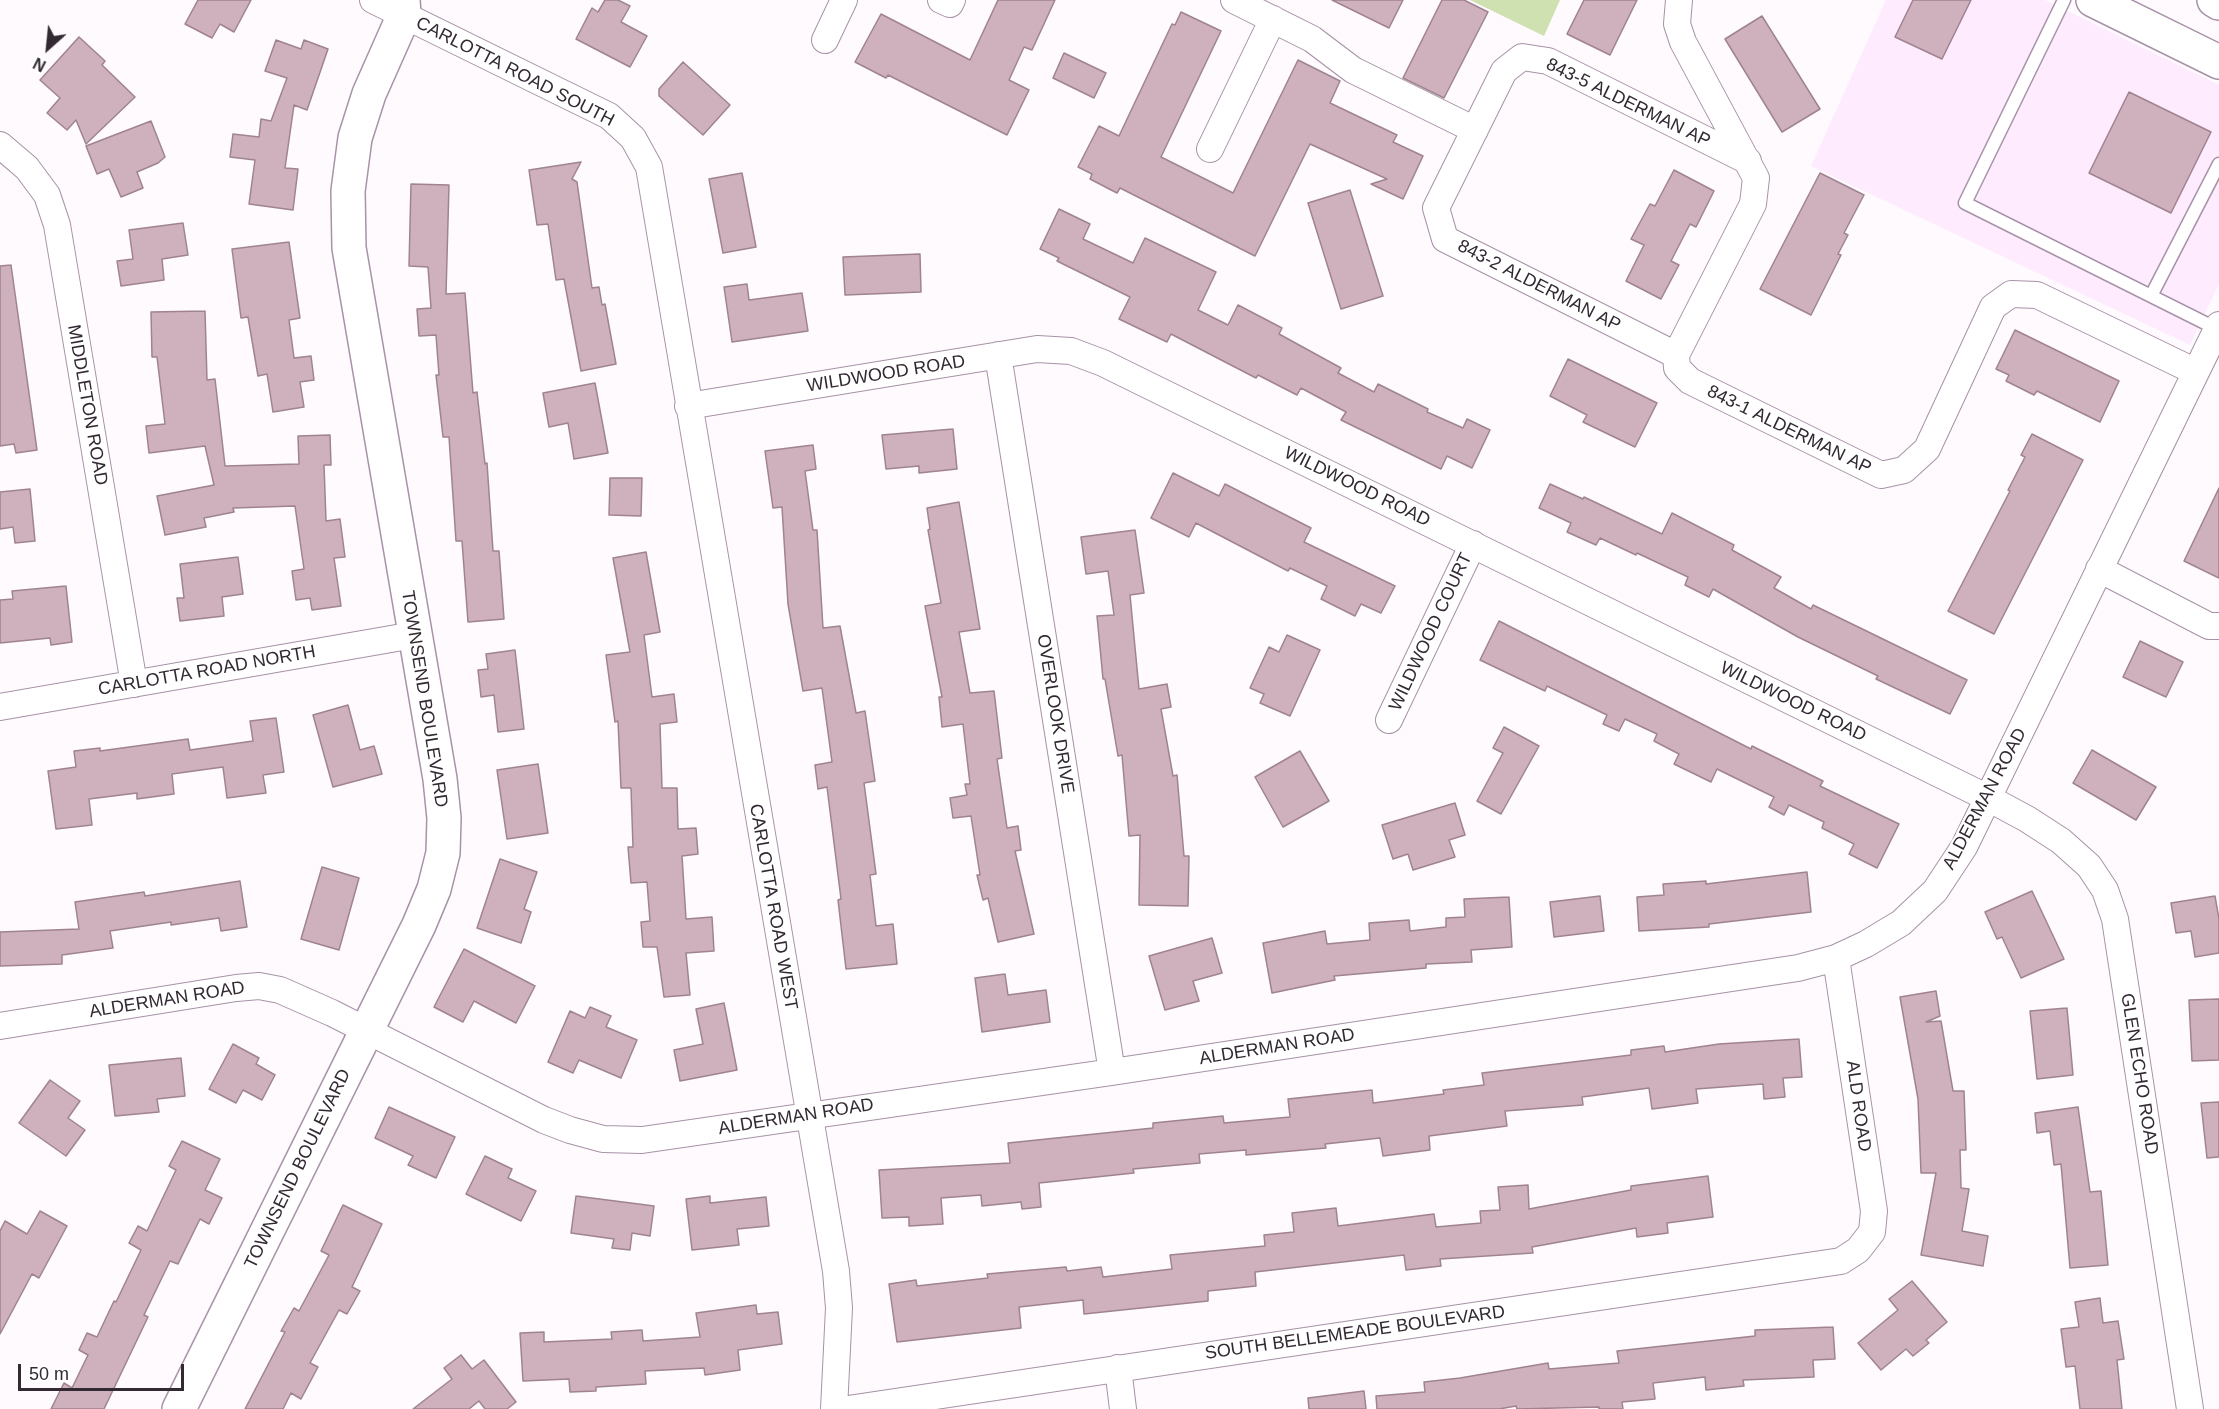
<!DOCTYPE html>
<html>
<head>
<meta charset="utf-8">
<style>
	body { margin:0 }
	#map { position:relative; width:2219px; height:1409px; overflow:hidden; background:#fefafe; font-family:Arial,sans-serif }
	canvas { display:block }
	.north { position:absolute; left:18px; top:18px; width:60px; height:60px; -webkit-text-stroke:4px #fff; paint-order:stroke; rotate:207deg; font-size:16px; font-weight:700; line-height:24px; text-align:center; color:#322932 }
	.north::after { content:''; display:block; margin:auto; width:21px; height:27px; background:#322932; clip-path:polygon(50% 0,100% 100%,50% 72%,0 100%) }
	.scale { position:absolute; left:18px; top:1364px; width:166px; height:27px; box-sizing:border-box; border:3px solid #322932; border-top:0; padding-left:8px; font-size:18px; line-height:21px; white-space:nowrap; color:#322932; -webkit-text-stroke:4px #fff; paint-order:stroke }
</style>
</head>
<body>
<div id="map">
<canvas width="2219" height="1409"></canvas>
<div class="north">N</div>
<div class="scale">50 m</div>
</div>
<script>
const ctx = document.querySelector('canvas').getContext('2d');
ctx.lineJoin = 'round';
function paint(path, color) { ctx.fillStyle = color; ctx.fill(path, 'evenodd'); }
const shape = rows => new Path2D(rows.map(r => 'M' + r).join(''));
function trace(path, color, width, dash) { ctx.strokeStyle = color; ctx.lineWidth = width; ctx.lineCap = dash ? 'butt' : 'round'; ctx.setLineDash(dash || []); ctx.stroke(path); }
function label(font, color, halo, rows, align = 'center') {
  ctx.font = font + ' Arial,sans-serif'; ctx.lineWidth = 4.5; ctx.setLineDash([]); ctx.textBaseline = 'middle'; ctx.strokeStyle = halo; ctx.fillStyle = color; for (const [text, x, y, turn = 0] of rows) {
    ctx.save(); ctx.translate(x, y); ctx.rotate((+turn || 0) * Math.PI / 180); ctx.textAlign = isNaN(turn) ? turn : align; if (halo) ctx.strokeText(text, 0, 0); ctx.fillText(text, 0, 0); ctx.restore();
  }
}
paint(shape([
	[1886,0,2045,0,2219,85,2219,284,2190,345,1811,166]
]), '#feecfe');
paint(shape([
	[1470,0,1560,0,1544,36]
]), '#cfe0b1');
const building = shape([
	[198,0,251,0,234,32,220,24,212,38,185,24,198,0],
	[605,0,618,0,630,6,621,22,647,36,630,67,576,39,592,8,598,12,605,0],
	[998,0,1055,0,1032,50,1024,47,1009,80,1029,90,1007,135,888,75,886,78,855,62,881,14,970,60,998,0],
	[1332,0,1403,0,1389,28,1332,0],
	[1442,0,1464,0,1488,12,1444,98,1403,78,1442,0],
	[1584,0,1637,0,1610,55,1567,34,1584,0],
	[1913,0,1971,0,1942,59,1895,37,1913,0],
	[1181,12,1221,31,1161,157,1233,193,1298,60,1340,81,1330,103,1397,135,1393,142,1423,156,1403,199,1371,184,1387,179,1310,144,1255,256,1120,188,1117,193,1090,179,1092,174,1078,167,1099,126,1119,136,1172,24,1175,25,1181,12],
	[1762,16,1820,109,1782,132,1725,39,1762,16],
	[79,37,105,61,102,65,135,97,86,144,76,120,67,130,47,113,60,98,40,80,79,37],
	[276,40,301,49,304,40,328,49,307,110,294,105,285,168,298,169,293,210,249,204,255,160,230,157,233,134,259,137,261,119,271,121,287,78,265,71,276,40],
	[1064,53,1106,73,1094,98,1053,78,1064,53],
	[683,62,730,105,703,135,659,96,659,89,683,62],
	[2129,92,2211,132,2171,213,2089,173,2129,92],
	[151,121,165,157,158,163,137,172,143,188,121,197,109,169,97,174,86,146,151,121],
	[581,162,572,179,577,182,592,288,599,287,602,305,605,304,616,364,581,371,564,279,556,280,548,224,537,225,529,170,581,162],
	[1674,170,1714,191,1696,227,1690,224,1671,261,1679,265,1661,299,1626,281,1644,245,1631,239,1650,204,1655,206,1674,170],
	[742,173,756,247,723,253,709,179,742,173],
	[1820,173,1864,195,1844,233,1848,235,1838,254,1841,255,1811,315,1760,289,1820,173],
	[411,184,449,185,446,294,465,293,473,393,477,392,485,464,487,463,493,551,499,551,504,619,468,622,462,541,456,541,449,437,443,437,436,375,439,375,436,335,419,336,417,309,431,308,428,267,409,266,411,184],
	[1350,190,1383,296,1341,309,1308,203,1350,190],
	[1059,209,1090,224,1083,239,1133,263,1145,238,1216,272,1198,310,1228,325,1238,305,1282,328,1279,334,1341,368,1338,373,1374,392,1378,384,1428,409,1427,412,1463,428,1467,419,1490,430,1472,468,1447,456,1441,469,1341,420,1346,412,1301,388,1297,395,1258,375,1256,378,1171,334,1167,342,1119,319,1130,297,1057,261,1059,258,1040,249,1059,209],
	[183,223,188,255,162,259,164,280,121,286,117,261,133,259,129,230,183,223],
	[289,242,300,318,289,320,294,358,311,356,314,380,300,382,304,407,273,412,267,374,258,376,248,317,241,318,232,249,289,242],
	[920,254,921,292,845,295,843,257,920,254],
	[11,265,37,450,16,453,14,444,0,446,0,266,11,265],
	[747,284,749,300,802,293,808,331,732,342,724,287,747,284],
	[205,311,207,380,215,379,225,466,299,464,298,436,330,435,331,465,324,465,326,521,340,519,345,557,334,558,341,606,312,610,310,598,296,600,292,571,304,569,295,506,233,508,234,512,204,518,206,527,165,535,157,496,214,485,205,446,149,453,146,426,165,424,157,357,152,357,151,312,205,311],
	[2015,330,2119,381,2100,422,2037,391,2034,395,2006,381,2009,375,1996,369,2015,330],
	[1568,359,1657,403,1635,447,1583,422,1587,415,1550,396,1568,359],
	[595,383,608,453,574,459,568,423,549,427,543,393,595,383],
	[953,429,957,469,919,473,919,466,886,469,882,435,953,429],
	[2032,434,2083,460,1994,634,1948,611,2010,491,2008,490,2025,457,2021,455,2032,434],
	[813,445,816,469,805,471,813,530,817,530,823,628,840,626,856,713,865,711,875,781,864,783,876,874,870,875,876,926,893,924,897,964,846,969,838,900,841,899,827,787,818,789,815,765,832,762,822,688,803,691,788,604,782,507,773,508,765,451,813,445],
	[1173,473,1219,496,1225,484,1311,528,1304,542,1395,586,1381,613,1361,604,1355,616,1321,599,1327,586,1290,568,1288,571,1196,523,1189,537,1151,518,1173,473],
	[610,478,642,478,641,516,609,515,610,478],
	[1550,484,1583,499,1584,497,1662,534,1672,513,1734,545,1732,550,1781,577,1774,588,1811,609,1813,605,1967,680,1950,714,1876,679,1878,676,1798,637,1713,589,1709,597,1685,585,1688,577,1637,553,1636,555,1600,538,1596,545,1567,532,1571,523,1539,508,1550,484],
	[2219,488,2219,578,2184,561,2219,488],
	[30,489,35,541,15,543,13,527,0,529,0,492,30,489],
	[959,502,980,629,959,632,970,693,994,691,1002,758,997,759,1007,828,1018,826,1021,850,1015,851,1034,934,998,942,988,898,983,900,977,875,980,875,971,816,953,818,950,798,967,795,965,784,970,784,963,724,942,727,939,697,942,697,925,606,941,603,928,530,930,529,927,508,959,502],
	[1135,530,1144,593,1130,595,1139,689,1167,684,1171,707,1161,709,1173,776,1177,775,1184,856,1189,856,1188,906,1139,905,1140,835,1129,836,1122,755,1118,756,1105,679,1103,679,1097,616,1114,615,1108,571,1086,574,1081,537,1135,530],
	[646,552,660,632,644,635,652,697,674,694,677,722,660,724,662,788,677,788,678,829,696,828,698,854,682,856,686,919,712,917,714,951,686,953,690,995,664,997,657,947,643,947,641,922,650,921,647,882,631,883,628,847,633,847,631,788,621,788,618,721,615,722,606,655,630,652,613,558,646,552],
	[238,557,243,594,222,597,224,616,180,621,177,598,184,598,180,564,238,557],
	[66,586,72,642,51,645,50,638,0,643,0,600,13,599,12,591,66,586],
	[1499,621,1751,749,1752,746,1823,781,1820,786,1899,824,1877,868,1849,854,1854,844,1822,828,1824,822,1789,805,1784,815,1769,807,1774,797,1717,769,1711,782,1674,764,1679,754,1654,741,1657,734,1625,719,1619,731,1603,724,1607,715,1547,686,1545,691,1480,660,1499,621],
	[1287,635,1320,650,1290,716,1260,703,1264,694,1250,688,1269,647,1279,652,1287,635],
	[2140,641,2183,662,2166,697,2123,677,2140,641],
	[515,650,524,729,498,732,494,695,481,697,478,670,488,669,486,654,515,650],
	[348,705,360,750,374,746,382,774,333,787,313,715,348,705],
	[276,718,284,772,263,775,266,793,227,798,223,767,172,774,174,794,137,799,137,793,89,799,92,825,56,829,48,771,76,767,74,751,100,748,100,751,188,739,190,750,253,741,250,721,276,718],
	[1504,727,1539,746,1501,814,1477,801,1503,753,1493,748,1504,727],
	[2092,750,2156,787,2136,820,2073,783,2092,750],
	[1300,751,1329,801,1283,827,1255,777,1300,751],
	[538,764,548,833,507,839,497,770,538,764],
	[1455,803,1465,835,1449,840,1455,857,1413,870,1408,854,1393,859,1382,825,1455,803],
	[500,859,537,872,524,909,531,912,521,943,477,928,500,859],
	[322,867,359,878,339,950,301,939,322,867],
	[1807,872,1811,912,1709,924,1709,927,1639,931,1637,897,1664,895,1663,884,1706,881,1706,884,1807,872],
	[240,881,247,927,221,931,219,918,171,925,171,922,110,931,113,948,62,955,62,964,0,966,0,932,79,929,75,902,144,892,145,896,240,881],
	[2032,891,2064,959,2021,978,2002,937,1997,939,1985,912,2032,891],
	[1600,896,1604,931,1554,937,1550,902,1600,896],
	[2215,896,2219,919,2219,953,2195,957,2191,931,2176,933,2171,903,2215,896],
	[1509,897,1512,947,1471,950,1472,962,1426,964,1426,968,1334,976,1335,980,1272,993,1263,943,1325,931,1327,944,1370,940,1369,923,1409,920,1410,931,1446,927,1446,918,1465,917,1464,899,1509,897],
	[1212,938,1222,973,1193,981,1199,1001,1165,1010,1149,956,1212,938],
	[464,949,535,986,516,1023,474,1001,463,1022,434,1007,464,949],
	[1005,974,1008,995,1046,990,1050,1022,982,1032,975,978,1005,974],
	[1936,991,1940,1016,1926,1022,1941,1021,1953,1091,1964,1091,1966,1150,1960,1150,1961,1188,1969,1189,1962,1231,1988,1236,1983,1266,1921,1255,1936,1173,1921,1173,1918,1099,1900,997,1936,991],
	[2219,999,2219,1060,2192,1061,2189,1000,2219,999],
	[724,1003,737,1070,680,1081,674,1050,703,1044,696,1009,724,1003],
	[590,1007,611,1016,606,1027,637,1040,621,1078,579,1060,573,1073,548,1062,570,1011,585,1018,590,1007],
	[2067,1008,2073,1075,2037,1079,2030,1011,2067,1008],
	[1799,1039,1802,1077,1783,1078,1785,1097,1764,1099,1763,1084,1696,1089,1698,1103,1652,1109,1649,1088,1582,1097,1583,1105,1505,1111,1507,1126,1429,1136,1430,1150,1383,1156,1380,1138,1325,1144,1326,1148,1246,1155,1246,1150,1199,1154,1200,1163,1133,1169,1134,1173,1039,1183,1041,1207,1022,1209,1021,1202,982,1206,981,1195,941,1198,943,1224,909,1226,909,1217,882,1218,879,1170,1010,1163,1008,1143,1153,1128,1153,1123,1223,1116,1224,1123,1290,1117,1288,1099,1372,1090,1373,1103,1444,1094,1443,1090,1484,1085,1482,1073,1631,1055,1631,1050,1664,1046,1665,1052,1719,1044,1799,1039],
	[233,1044,259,1058,256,1064,275,1075,262,1100,243,1090,236,1103,209,1089,233,1044],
	[181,1058,185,1096,157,1099,159,1112,115,1116,109,1065,181,1058],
	[50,1080,80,1101,68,1118,85,1130,66,1156,19,1123,50,1080],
	[2219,1102,2219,1157,2207,1158,2201,1103,2219,1102],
	[389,1107,455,1137,436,1178,408,1165,413,1156,375,1138,389,1107],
	[2078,1107,2090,1192,2101,1191,2108,1265,2070,1268,2061,1164,2054,1165,2050,1131,2037,1133,2035,1113,2078,1107],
	[182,1141,220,1159,205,1190,222,1198,209,1224,200,1219,178,1264,170,1261,144,1315,148,1317,104,1409,51,1409,64,1383,72,1388,88,1355,79,1350,87,1333,97,1337,114,1301,116,1302,141,1250,129,1243,138,1226,147,1231,176,1170,169,1166,182,1141],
	[485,1156,512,1169,508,1178,536,1191,521,1221,466,1194,485,1156],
	[1708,1176,1713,1217,1667,1223,1668,1233,1637,1237,1636,1228,1532,1247,1533,1253,1440,1259,1441,1266,1406,1270,1404,1255,1255,1272,1256,1286,1208,1291,1208,1301,1084,1314,1083,1300,1019,1307,1021,1328,897,1342,889,1284,916,1280,917,1286,988,1278,987,1274,1066,1267,1067,1271,1101,1267,1103,1277,1172,1269,1170,1255,1265,1246,1264,1235,1294,1232,1292,1213,1336,1208,1338,1226,1434,1214,1436,1227,1481,1223,1480,1211,1500,1210,1498,1187,1528,1185,1529,1209,1631,1190,1631,1186,1708,1176],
	[576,1196,654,1206,650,1236,632,1233,630,1250,612,1248,614,1239,571,1233,576,1196],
	[710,1196,710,1203,766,1197,769,1226,737,1229,739,1245,692,1250,686,1199,710,1196],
	[343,1205,382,1224,352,1287,360,1291,347,1314,339,1310,310,1363,318,1367,301,1399,291,1393,283,1409,245,1409,285,1332,281,1331,294,1308,299,1311,329,1255,321,1251,343,1205],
	[40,1211,67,1226,39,1278,32,1274,0,1334,0,1231,5,1221,27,1234,40,1211],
	[1912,1281,1947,1322,1926,1340,1929,1343,1913,1356,1906,1349,1881,1370,1858,1343,1898,1310,1889,1299,1912,1281],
	[2100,1298,2103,1323,2118,1321,2124,1359,2117,1360,2122,1409,2080,1409,2075,1366,2066,1367,2061,1329,2079,1327,2075,1302,2100,1298],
	[756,1305,757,1314,778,1312,782,1344,738,1350,740,1370,705,1375,704,1368,645,1371,646,1384,596,1387,596,1391,570,1392,569,1379,523,1381,520,1333,544,1332,544,1342,612,1339,611,1332,642,1330,643,1341,700,1337,696,1313,756,1305],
	[1833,1327,1835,1359,1813,1360,1814,1377,1743,1380,1744,1386,1706,1390,1705,1377,1653,1383,1655,1399,1622,1402,1623,1409,1599,1409,1599,1407,1517,1409,1516,1406,1499,1409,1377,1409,1376,1396,1425,1392,1424,1382,1460,1378,1548,1363,1549,1369,1619,1363,1617,1351,1755,1336,1755,1330,1833,1327],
	[461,1355,472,1369,484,1360,516,1402,507,1409,485,1409,479,1401,469,1409,413,1409,452,1379,444,1368,461,1355],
	[1364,1391,1366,1409,1309,1409,1308,1398,1364,1391]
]);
paint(building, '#cfb1be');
trace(building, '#a08390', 1.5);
const lane = shape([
	[2064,0,1965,203,2217,329],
	[2151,296,2219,164]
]);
const street = shape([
	[373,0,609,116,633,138,649,167,836,1271,839,1308,834,1409],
	[941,0,950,4,952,0],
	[1234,0,1312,39,1353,70,1475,130],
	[825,40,844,0],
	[0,145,27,168,47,195,57,225,134,684],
	[1210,149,1273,19],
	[998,355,1112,1072],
	[1676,355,1445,239,1436,208,1504,71,1522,57,1548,61,1748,161],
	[1676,355,1677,368,1690,381,1881,475,1904,470,1927,449,1993,307,2011,294,2037,295,2196,372],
	[1676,355,1753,204,1756,178,1683,42,1677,24,1679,0],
	[688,406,1037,349,1071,351,1103,363,1988,798,2027,819,2061,841,2089,866,2105,890,2115,919,2190,1409],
	[2099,569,2209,626,2219,626],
	[0,707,414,635],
	[1389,720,1473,544],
	[0,1026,236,988,259,986,280,990,332,1013,544,1120,570,1130,603,1139,642,1140,1112,1072,1798,968,1836,958,1866,944,1901,923,1935,891,1964,847,2219,325],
	[1118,1368,1123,1409],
	[848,1409,1841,1261,1858,1250,1872,1232,1874,1211,1836,958]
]);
const secondary = shape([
	[2093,0,2219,62],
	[179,1409,419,925,434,889,443,853,444,818,440,779,349,248,348,191,355,138,369,94,404,15,403,0]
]);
const highway = shape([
	[2214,0,2219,3]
]);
trace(lane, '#a792a7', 15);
trace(street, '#a792a7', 28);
trace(secondary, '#a792a7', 36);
trace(highway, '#a792a7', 36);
trace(lane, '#fff', 12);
trace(street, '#fff', 26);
trace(secondary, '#fff', 33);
trace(highway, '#fff', 33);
label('18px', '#322932', '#fff', [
	["CARLOTTA ROAD SOUTH",515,72,27],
	["843-5 ALDERMAN AP",1628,103,26],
	["843-2 ALDERMAN AP",1539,286,27],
	["WILDWOOD ROAD",886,374,-9],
	["MIDDLETON ROAD",87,405,80],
	["843-1 ALDERMAN AP",1789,430,26],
	["WILDWOOD ROAD",1357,487,26],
	["WILDWOOD COURT",1431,632,-65],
	["CARLOTTA ROAD NORTH",207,671,-10],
	["TOWNSEND BOULEVARD",424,699,81],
	["WILDWOOD ROAD",1793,702,26],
	["OVERLOOK DRIVE",1055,714,81],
	["ALDERMAN ROAD",1985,799,-62],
	["CARLOTTA ROAD WEST",773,907,80],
	["ALDERMAN ROAD",167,1000,-9],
	["ALDERMAN ROAD",1277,1047,-9],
	["GLEN ECHO ROAD",2139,1074,81],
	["ALD ROAD",1858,1106,82],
	["ALDERMAN ROAD",796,1117,-9],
	["TOWNSEND BOULEVARD",298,1169,-64],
	["SOUTH BELLEMEADE BOULEVARD",1355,1333,-8]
]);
</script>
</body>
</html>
